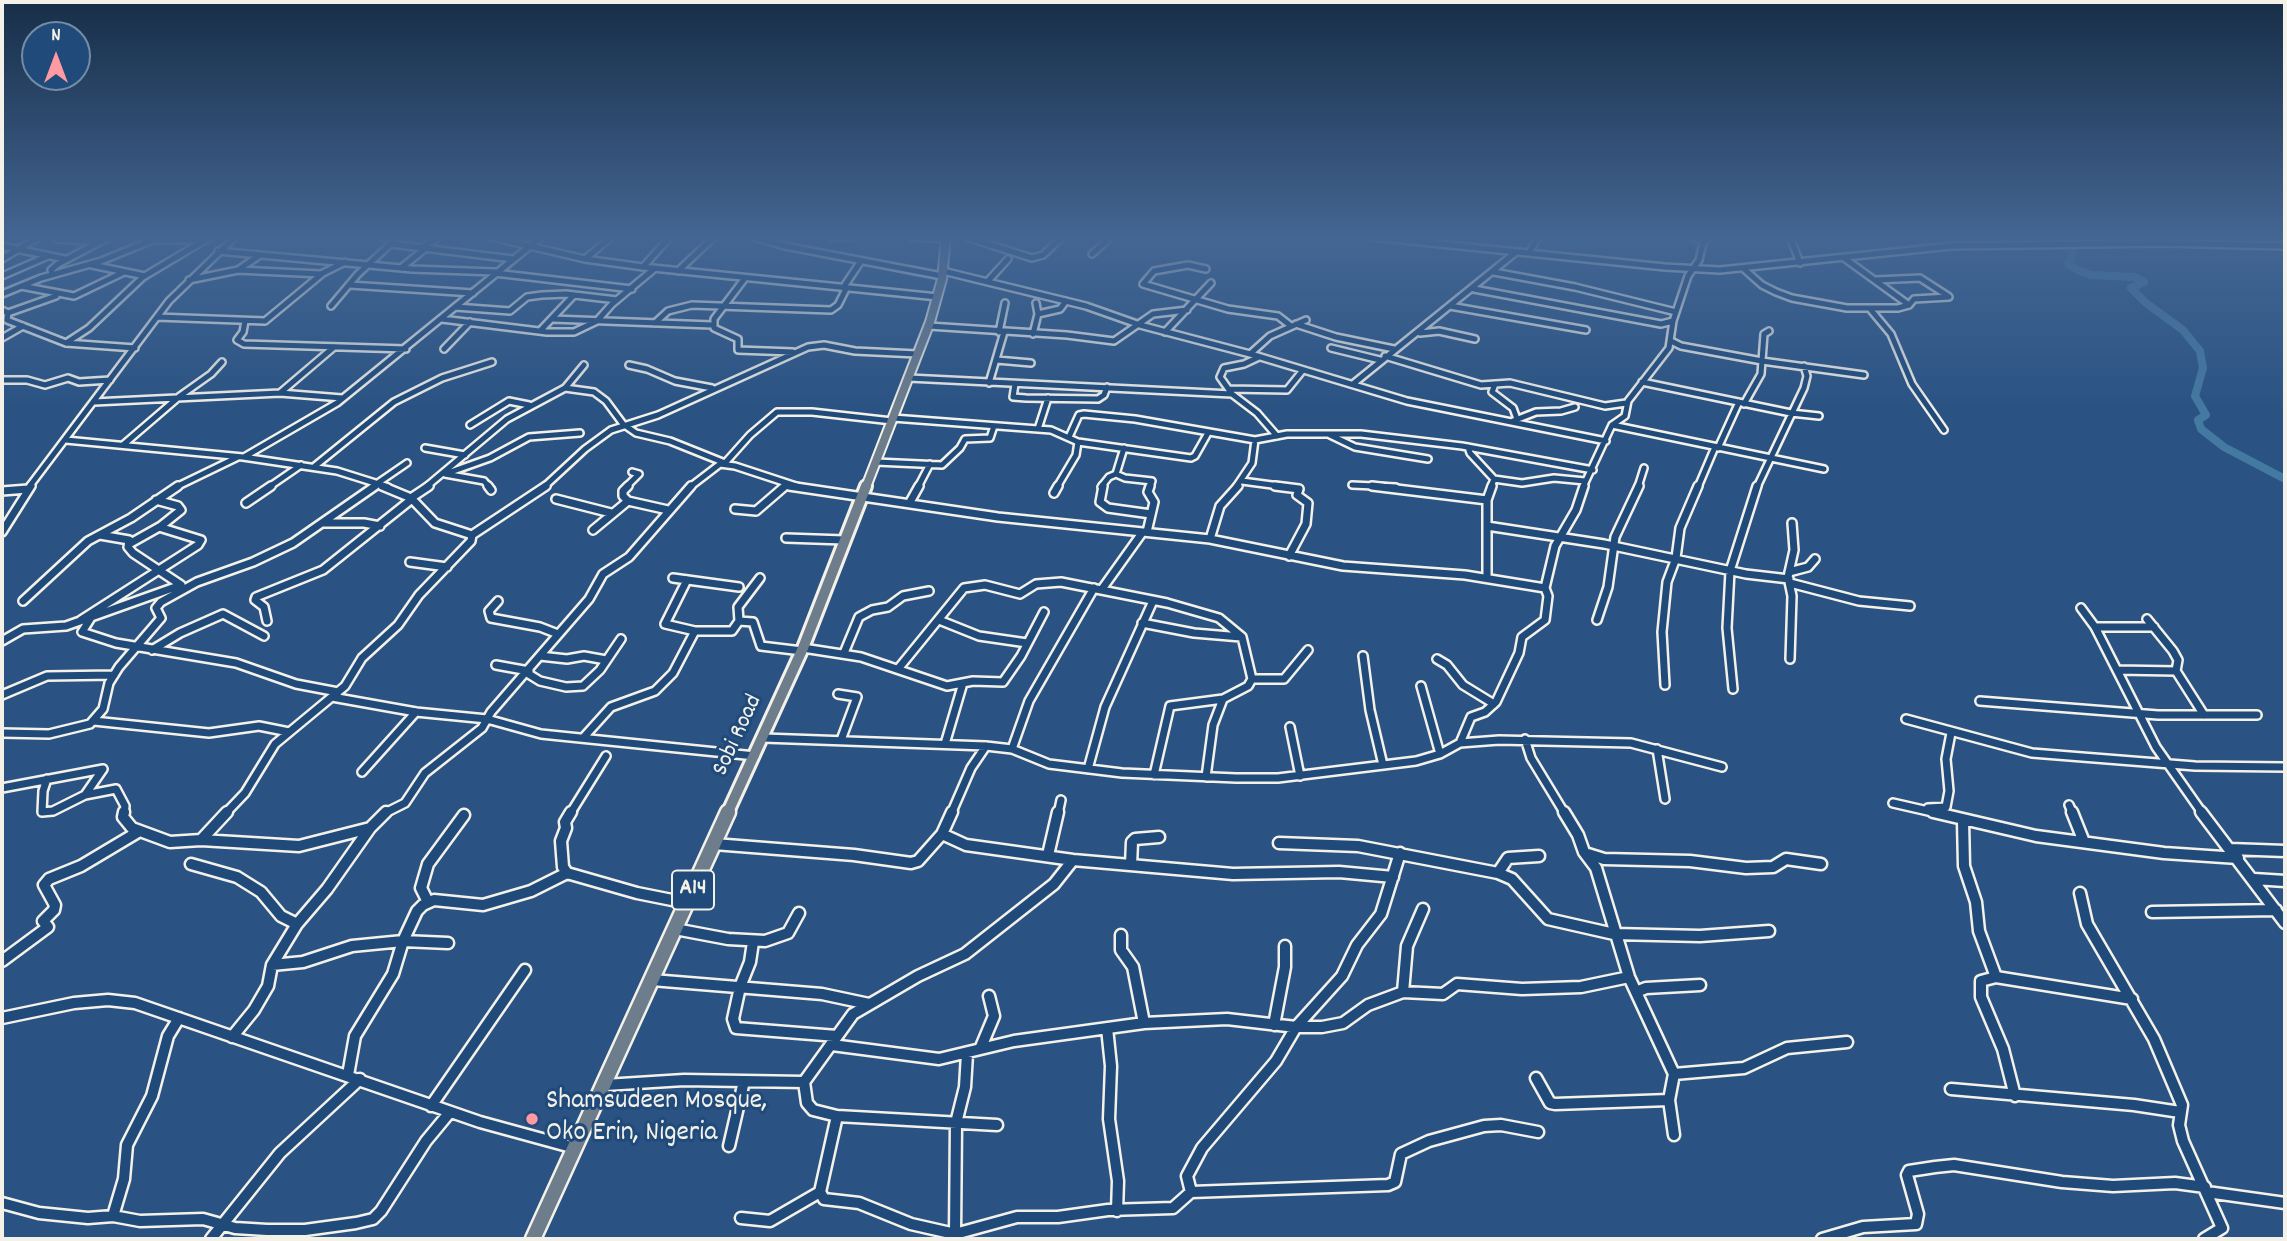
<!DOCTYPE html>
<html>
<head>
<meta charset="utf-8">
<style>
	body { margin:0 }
	#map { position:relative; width:2287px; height:1241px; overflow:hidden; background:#2a5383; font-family:Dekko,sans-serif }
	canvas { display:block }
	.frame { position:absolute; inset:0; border:4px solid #f4f1e8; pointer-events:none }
	.north { position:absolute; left:21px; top:21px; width:70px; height:70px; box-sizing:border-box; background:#1f4a7a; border:2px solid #748da6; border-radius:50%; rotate:0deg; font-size:19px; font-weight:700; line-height:28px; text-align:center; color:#f4f1e8 }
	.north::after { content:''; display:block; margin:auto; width:24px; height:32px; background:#ff9aa2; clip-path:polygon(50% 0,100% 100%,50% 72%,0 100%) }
</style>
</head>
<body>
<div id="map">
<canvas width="2287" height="1241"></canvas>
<div class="frame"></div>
<div class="north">N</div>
</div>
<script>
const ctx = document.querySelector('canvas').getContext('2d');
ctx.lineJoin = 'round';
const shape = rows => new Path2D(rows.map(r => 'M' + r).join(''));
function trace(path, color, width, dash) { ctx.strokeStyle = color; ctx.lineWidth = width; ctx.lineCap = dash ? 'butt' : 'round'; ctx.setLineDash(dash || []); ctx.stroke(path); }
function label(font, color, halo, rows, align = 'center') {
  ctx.font = font + ' Dekko,sans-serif'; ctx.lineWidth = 6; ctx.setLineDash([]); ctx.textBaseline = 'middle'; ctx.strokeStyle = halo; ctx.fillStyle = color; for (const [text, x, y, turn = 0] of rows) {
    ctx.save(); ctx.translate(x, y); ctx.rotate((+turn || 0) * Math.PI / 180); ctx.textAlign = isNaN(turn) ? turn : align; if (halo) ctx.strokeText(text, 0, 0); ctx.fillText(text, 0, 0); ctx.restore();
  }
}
trace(shape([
	[2055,237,2066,243,2073,252,2068,264,2078,270,2091,275,2135,277,2144,282,2131,288,2146,303,2183,330,2200,351,2203,368,2195,396,2206,415,2198,420,2201,429,2224,447,2285,479]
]), '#4479a1', 8);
const minorFar2 = shape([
	[491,237,585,259,643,267,938,297],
	[753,237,785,246,942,276],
	[830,237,853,237],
	[910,237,946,239],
	[966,237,1032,258,1043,255,1062,237],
	[1372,237,1665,267,1720,270,1951,246,2162,243,2285,246],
	[1691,237,1705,241],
	[1790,237,1800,263],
	[57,239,98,242],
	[157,240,201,240],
	[391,244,513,259],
	[2,246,65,259],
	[424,246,439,237],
	[218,251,412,269,496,272],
	[1529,253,1538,237],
	[1092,254,1111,237],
	[1844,258,1909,305],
	[2,259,39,237],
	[585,259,611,237],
	[92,265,145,276],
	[643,267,670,237],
	[401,268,427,247],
	[1206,269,1188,265,1154,271,1143,284,1228,309,1278,316,1291,326],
	[1744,269,1762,285,1776,292,1792,298,1847,308,1898,308,1909,305,1914,299,1949,297],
	[238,270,260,255],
	[678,271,714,237],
	[943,271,1086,306,1140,325,1254,355,1407,401,1606,441],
	[1494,272,1575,287,1676,312],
	[495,273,632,289],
	[52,274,51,270,58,264,109,237],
	[2,276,48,256],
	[745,278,714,319,714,328,738,339,738,350,793,352],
	[189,280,238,270,321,274,345,262],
	[1875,280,1920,278,1948,296],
	[988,281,1008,259],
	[350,285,473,293],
	[21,286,74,296,122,273],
	[843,288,861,261],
	[1474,289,1661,324,1673,321],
	[2,294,41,278,101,261,160,237],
	[331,306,358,274,397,238,382,237],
	[1450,306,1586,330],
	[456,307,510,311,527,297,542,295,566,294,617,300],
	[2,310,8,313,7,320,66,343,135,348],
	[1871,310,1891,334,1912,384,1944,430],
	[8,313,56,296],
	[1038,314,1060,309,1066,301],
	[157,317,265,321,323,273],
	[442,319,547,332,574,332,597,321,612,304,654,269],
	[553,319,712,325],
	[245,321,243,332,237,340,244,344,406,349],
	[655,323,668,311,692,305,831,310,838,305,846,289],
	[1296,324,1336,337,1394,349],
	[929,326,1067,335,1114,341,1153,314,1187,310],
	[540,331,574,295],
	[999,332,1005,303],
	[1165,332,1211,283],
	[1420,333,1439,331,1475,339],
	[1033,334,1038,314,1036,303],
	[2,338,23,326],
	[1671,341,1681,346,1762,361,1864,375],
	[66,343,89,328,143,277,210,237],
	[1331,348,1380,360],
	[444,349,470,322],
	[1250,354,1270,336,1306,320],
	[1385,356,1481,385,1510,383,1605,406,1626,403],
	[1259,357,1244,364,1224,368,1220,377,1232,394,1257,413,1277,436],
	[997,360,1031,363],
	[629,365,647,369,675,381,712,388],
	[909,378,1232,394],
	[2,380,27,380,45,385,68,378,79,382,110,380],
	[1642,382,1791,413,1819,416],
	[989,383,1004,332],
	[1015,384,1013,397,1026,398,1098,399,1104,395,1107,387],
	[1353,384,1516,252],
	[1495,384,1492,392,1513,408,1517,419],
	[565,388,584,365],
	[1229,389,1287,390,1303,370],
	[280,393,334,347],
	[94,402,280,393,342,398],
	[1744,404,1761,374,1764,334,1769,331],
	[893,418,1051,430,1078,442,1191,458,1195,456,1208,433],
	[1513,421,1536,412,1561,411,1575,407],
	[470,425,509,401,529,405],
	[1612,425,1824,469],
	[1038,429,1048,398],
	[1330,435,1355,447,1428,459],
	[1069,437,1079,415,1084,414,1135,419,1255,440,1287,434,1361,434,1462,446,1593,470],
	[66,440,243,457,337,471,388,487],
	[123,445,180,396,211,374,222,362],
	[1468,447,1470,453,1494,479,1491,487],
	[425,448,465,455],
	[1718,448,1739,402],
	[244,457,337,403,541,237],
	[876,462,942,465,960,448,965,439,990,438,994,426],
	[315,466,394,402,442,378,492,362],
	[1116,474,1125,478,1152,481,1150,487],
	[1494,479,1522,483,1554,478,1585,481],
	[1242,481,1287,487],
	[1352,485,1396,487],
	[29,487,169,301,235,237],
	[176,487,238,457],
	[269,487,301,465],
	[372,487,407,463],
	[426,487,507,419,565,388,594,392,606,401,623,424,636,433,670,441,725,463,750,435,777,412,812,412,892,421],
	[489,487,484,481,445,474,490,458,529,437,580,433],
	[544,487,585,449,611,430,658,415,808,347,824,345,855,351,917,354],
	[626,487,639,474,632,472],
	[690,487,720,464,735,466,799,487],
	[783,487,786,485],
	[918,487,930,464],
	[1057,487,1076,455,1078,442],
	[1101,487,1109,477,1116,474,1124,448],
	[1236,487,1252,463,1255,440],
	[1583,487,1612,425,1625,416,1628,401,1669,348,1673,321,1688,276,1699,260,1703,243,1708,237],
	[1638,487,1644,468],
	[1698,487,1715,447],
	[1757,487,1804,388,1807,376,1804,366]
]);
const minorFar1 = shape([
	[382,486,411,498,435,523,472,535],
	[488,486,491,490],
	[628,486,623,491,623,496,628,501,668,510],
	[789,486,998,517,1210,539,1343,566,1465,575,1545,588],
	[1103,486,1100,502,1108,508,1151,514],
	[1275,486,1299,489,1297,495,1308,503,1306,524,1289,556],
	[1372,486,1487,500],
	[2,491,28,489],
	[1054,493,1058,486],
	[411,498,429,486],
	[556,499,611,513],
	[910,502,919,486],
	[246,503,271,486],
	[735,509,756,511,785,486],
	[323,523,364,523,380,526],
	[1487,526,1604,544,1746,574,1789,579],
	[593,530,628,501],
	[2,532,31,486],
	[1147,532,1154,502,1148,492,1150,486],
	[100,535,129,540,128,547,133,553,181,585],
	[786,538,844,540],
	[1210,539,1220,506,1238,486],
	[129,544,161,526,181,510,178,506,156,500],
	[410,562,447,567],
	[1789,572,1808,567,1815,559],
	[673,578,739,587],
	[760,578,738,607,739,621,753,622,761,646,802,651],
	[1487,578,1487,500,1492,486],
	[1790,583,1859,601,1910,606],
	[1102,589,1142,533],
	[23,601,88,541,131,518,178,486],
	[498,601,489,611,491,618,540,627,558,634],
	[2081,608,2095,627,2156,747,2203,814],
	[92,616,82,632,116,643,236,663,296,684,338,692],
	[2147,619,2173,651,2178,660,2176,671,2204,715],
	[81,620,198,545,201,540,159,527],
	[939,620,979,636,1027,643],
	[1597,620,1608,587,1615,537,1639,486],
	[267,621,264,607,255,600,256,597,323,570,412,499],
	[1142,623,1194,633,1241,637],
	[2095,627,2154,627],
	[695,631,732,631,739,621],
	[2,641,23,629,66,626,181,585],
	[803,648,861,657,947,686,973,681,1003,682,1021,656,1044,612],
	[152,650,180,633,223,614,264,636],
	[844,653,859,617,872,610,888,607,903,596,929,591],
	[540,656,567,659,584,656,606,660],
	[1363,656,1370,710,1383,765],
	[1437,659,1447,665,1463,685,1494,704],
	[1790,659,1792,596,1788,577,1794,550,1792,523],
	[496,665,529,671],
	[898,669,964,588,985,585,1020,594,1036,584,1061,582,1167,603,1219,618,1242,637,1252,679],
	[2118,670,2176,671],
	[527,673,540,681,566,687,583,686,600,670,621,639],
	[1665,685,1662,632,1667,582,1676,558,1680,528,1698,486],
	[1421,686,1440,754],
	[1733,689,1727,628,1730,571,1757,486],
	[838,694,857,697,841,740],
	[2,695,47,676,114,675],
	[332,697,416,712,487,719,541,734,755,756],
	[1980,701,2158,715,2257,715],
	[1906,719,2032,753,2195,766,2285,767],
	[94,721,209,733,259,726,289,732],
	[1290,727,1300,776],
	[2,733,49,734,90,724,103,709,109,683,119,667,161,618,156,608,161,602,197,582,253,562,293,543,375,486],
	[583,738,611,707,655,691,673,673,695,631,665,624,687,580],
	[764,738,986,746,1012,749,1049,764,1122,773,1236,778,1278,778,1416,761,1440,754,1460,743,1499,740,1631,743,1722,767],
	[1525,739,1531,758,1565,814],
	[1460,743,1471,717,1485,712,1496,702,1519,653,1522,637,1545,620,1548,596,1545,588,1555,546,1576,510,1584,486],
	[945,744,963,683],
	[1012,749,1029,701,1094,588],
	[1657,749,1665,799],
	[1088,769,1105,707,1153,601],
	[362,772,416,712],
	[1154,775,1170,706,1223,699],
	[1206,777,1213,725,1223,699,1248,686,1252,679,1284,679,1308,650],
	[47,779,43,791,42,812,53,811,85,795,116,789,125,806,124,814],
	[2,788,103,769,85,795],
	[1893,803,1941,814],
	[2069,805,2073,814],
	[1928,808,1946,807,1949,791,1946,759,1951,733],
	[225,814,245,793,275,744,345,686,362,658,398,625,419,595,471,541,472,535,546,486],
	[383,814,405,803,425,773,482,728,491,712,589,599,603,574,629,557,691,486],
	[570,814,606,756],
	[951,814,971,768,986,746],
	[1058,814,1061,800]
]);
const minor = shape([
	[124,812,123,817,132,828,170,842,201,840,299,846,370,828],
	[571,812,565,822,566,828,561,841,563,867,567,873,637,893,687,903],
	[1564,812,1578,835,1584,852,1596,868,1629,977,1674,1074,1669,1100,1674,1135],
	[1933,812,2036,836,2164,853,2238,858],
	[2072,812,2084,842],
	[2201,812,2285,923],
	[1963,821,1964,866,1976,902,1979,931,1996,977],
	[942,834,966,845,1073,860,1233,874,1339,872,1393,877],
	[201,840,227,812],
	[1279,843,1358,846,1498,873,1512,879,1548,919,1614,934,1700,936,1769,931],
	[714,844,854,855,911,863,918,861,942,834,952,812],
	[2230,849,2285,851],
	[1588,854,1604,859,1690,861,1746,868,1773,867,1786,859,1821,864],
	[1048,855,1058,812],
	[191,864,237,877,261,892,281,916,297,924],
	[1131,865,1132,842,1135,839,1159,837],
	[1498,873,1508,858,1539,856],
	[2254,879,2285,881],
	[2080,893,2087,924,2154,1039,2182,1105,2179,1125,2183,1141,2222,1228,2204,1239],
	[428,902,421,888,428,864,464,815],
	[2152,912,2276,910],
	[675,929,728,939,765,941,788,933,799,913],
	[1121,935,1121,950,1133,967,1144,1023],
	[753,942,750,962,740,987,733,1019,736,1028,837,1036],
	[2,961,48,927,43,921,54,910,55,905,44,885,49,879,81,866,138,832],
	[272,965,303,962,352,946,403,941,448,943],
	[652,980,822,994,869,1004],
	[1403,992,1407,946,1423,909],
	[1636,992,1646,988,1700,985],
	[2,1018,74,1003,108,1000,135,1003,480,1122,575,1148],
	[1274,1025,1285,967,1285,946],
	[1107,1028,1111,1066,1109,1119,1118,1181,1117,1211],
	[232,1037,254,1010,268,986,272,965,297,924,327,889,370,828,386,812],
	[832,1045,939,1059,1014,1041,1144,1023,1227,1019,1296,1027,1322,1027,1343,1023,1368,1005,1403,992,1443,994,1457,984,1522,989,1581,987,1629,977],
	[981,1047,994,1016,989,996],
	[1674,1074,1744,1068,1787,1048,1847,1042],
	[348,1075,355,1036,393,974,403,941,417,911,423,905,434,900,483,905,531,891,567,873],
	[1536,1078,1550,1103,1555,1104,1669,1100],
	[605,1085,684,1080,804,1082],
	[1951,1089,2134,1105,2180,1112],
	[2015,1096,2003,1049,1981,997,1981,981,1996,977,2132,999],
	[431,1106,525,970],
	[837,1116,820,1192,824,1199,859,1203,911,1224,955,1234,1017,1217,1058,1217,1108,1210,1173,1208,1191,1192,1388,1185,1395,1182,1401,1154,1429,1141,1484,1126,1501,1125,1538,1132],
	[997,1125,837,1116,813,1110,807,1103,804,1082,853,1014,918,976,965,954,1054,884,1073,860],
	[729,1146,744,1081],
	[1191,1192,1187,1176,1202,1148,1276,1061,1296,1027,1342,976,1357,945,1381,914,1400,853],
	[2207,1192,2285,1203],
	[2,1203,39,1213,88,1218,113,1216,140,1221,203,1219,235,1228,267,1230,305,1230,356,1223,373,1219,381,1211,426,1141,450,1112],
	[113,1216,124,1179,127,1145,152,1096,168,1036,179,1018],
	[741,1218,770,1221,820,1192],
	[955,1234,956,1123,965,1087,967,1054],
	[211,1239,280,1153,360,1079],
	[1822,1239,1863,1227,1916,1224,1918,1214,1907,1175,1909,1171,1935,1167,1954,1165,2062,1182,2113,1186,2175,1183,2205,1187]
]);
const highwayFar2 = shape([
	[866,487,930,322,942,279,946,237]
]);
const highwayFar1 = shape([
	[727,814,803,648,866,486]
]);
const highway = shape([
	[533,1239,728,812]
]);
trace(minorFar2, '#f4f1e8', 10);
trace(minorFar1, '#f4f1e8', 12);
trace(minor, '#f4f1e8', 15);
trace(highwayFar2, '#f4f1e8', 12);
trace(highwayFar1, '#f4f1e8', 16);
trace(highway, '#f4f1e8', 19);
trace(minorFar2, '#1f4a7a', 5);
trace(minorFar1, '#1f4a7a', 7);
trace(minor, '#1f4a7a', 10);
trace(highwayFar2, '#6d7d8c', 8);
trace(highwayFar1, '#6d7d8c', 10);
trace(highway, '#6d7d8c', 14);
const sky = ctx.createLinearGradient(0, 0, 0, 411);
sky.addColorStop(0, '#172e48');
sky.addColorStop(0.58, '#446693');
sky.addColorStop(1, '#44669300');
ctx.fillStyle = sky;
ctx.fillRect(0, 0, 2287, 411);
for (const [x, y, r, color] of [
	[532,1119,7,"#ff9aa2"]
]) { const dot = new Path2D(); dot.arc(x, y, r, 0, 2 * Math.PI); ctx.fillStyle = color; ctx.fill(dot); trace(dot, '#1f4a7a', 2.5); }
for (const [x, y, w] of [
	[693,890,42]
]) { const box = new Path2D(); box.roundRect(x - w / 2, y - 19.5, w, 39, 5); ctx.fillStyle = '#1f4a7a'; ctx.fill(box); trace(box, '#f4f1e8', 2); }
label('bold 23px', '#f4f1e8', null, [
	["A14",693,890]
]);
label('24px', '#f4f1e8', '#1f4a7a', [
	["Sobi Road",739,736,-65]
]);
label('28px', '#f4f1e8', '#1f4a7a', [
	["Shamsudeen Mosque,",546,1103],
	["Oko Erin, Nigeria",546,1135]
], 'left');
</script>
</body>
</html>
